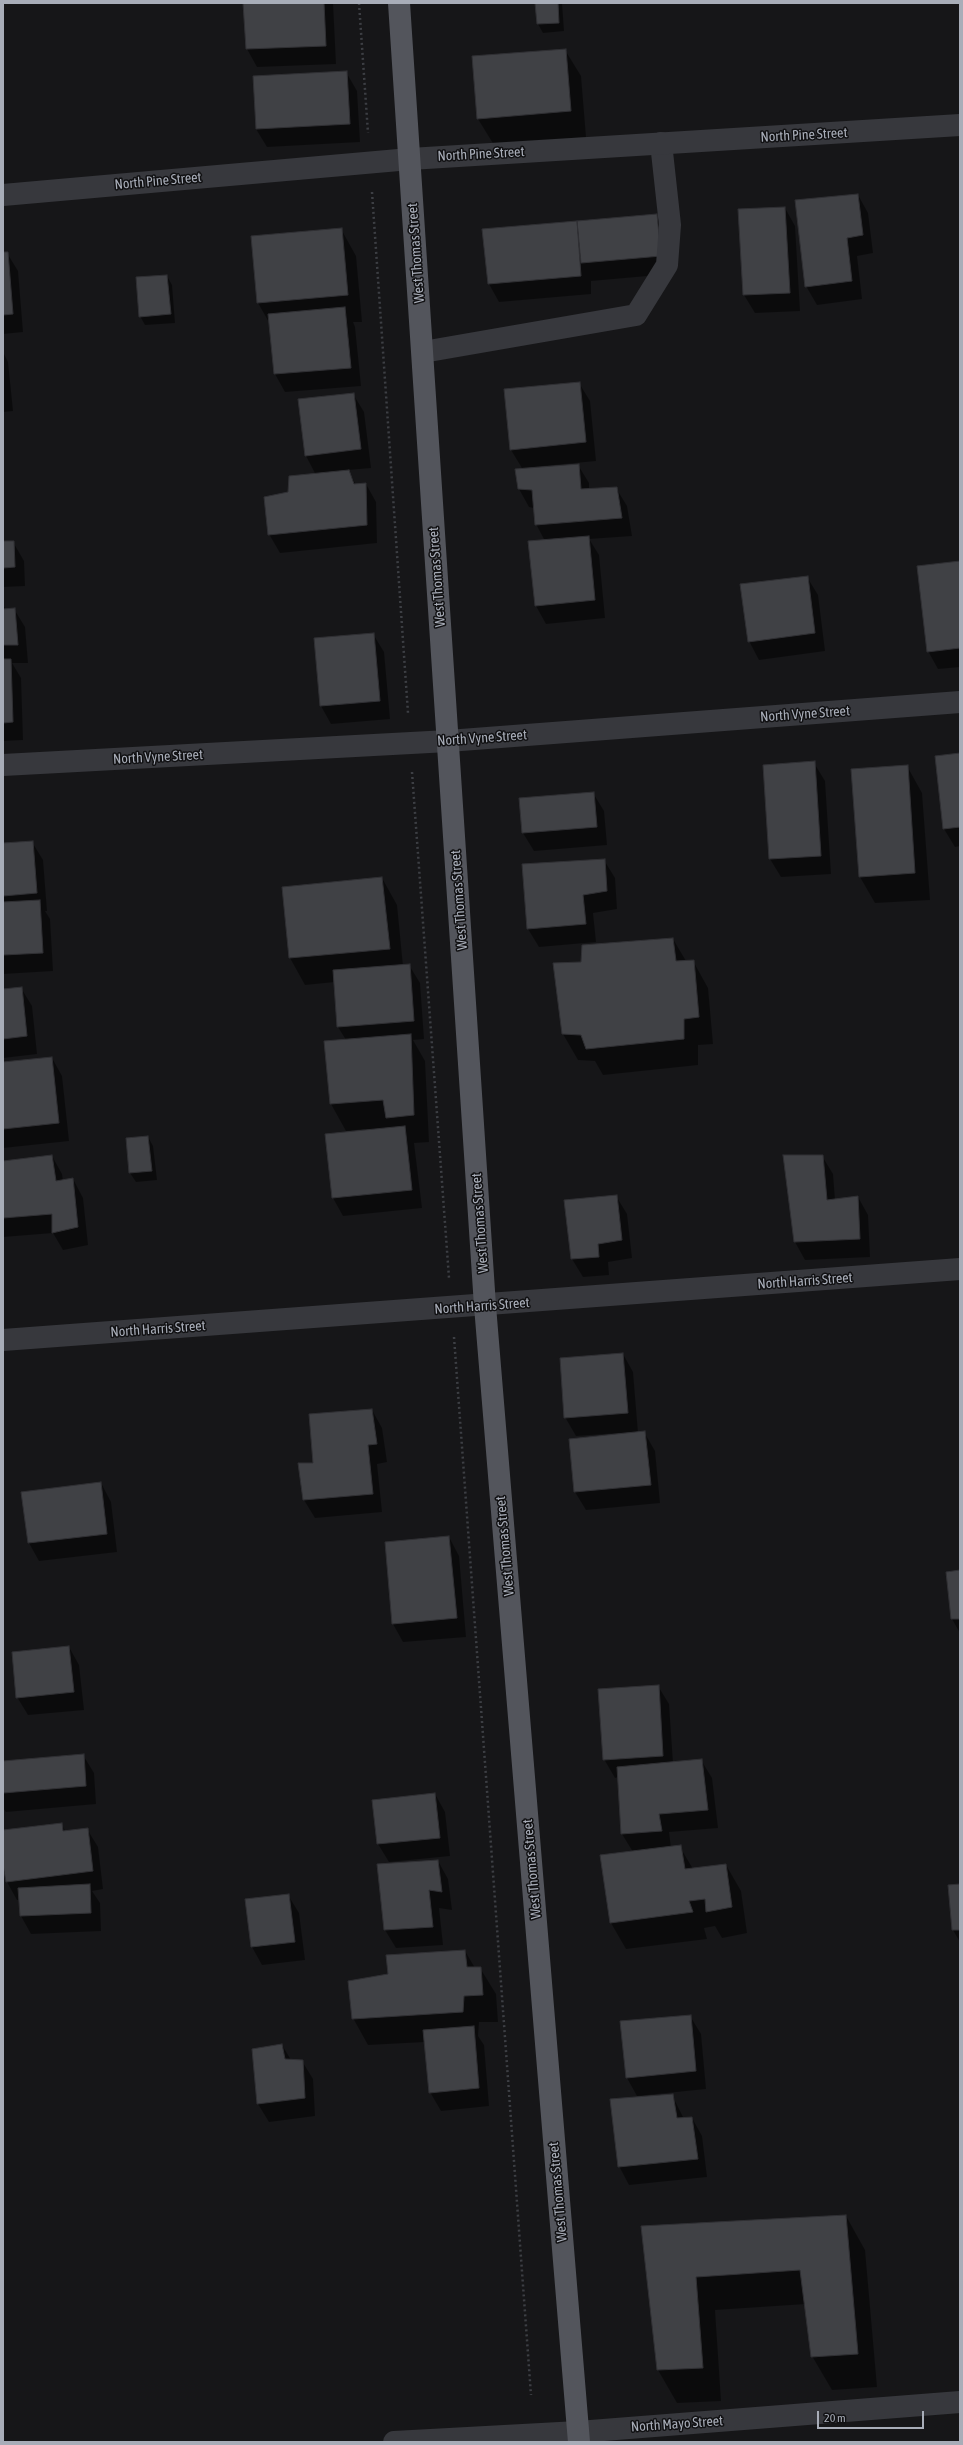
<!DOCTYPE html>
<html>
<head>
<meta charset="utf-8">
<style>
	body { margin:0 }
	#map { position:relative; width:963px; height:2445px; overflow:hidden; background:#161618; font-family:"Asap Condensed",sans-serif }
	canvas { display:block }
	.frame { position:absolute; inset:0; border:4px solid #a8adb8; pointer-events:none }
	.scale { position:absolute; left:817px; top:2411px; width:107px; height:18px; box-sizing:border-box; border:2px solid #a8adb8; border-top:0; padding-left:5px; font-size:12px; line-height:14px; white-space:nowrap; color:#a8adb8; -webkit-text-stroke:3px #111113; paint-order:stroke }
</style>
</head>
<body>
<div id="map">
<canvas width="963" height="2445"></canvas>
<div class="frame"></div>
<div class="scale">20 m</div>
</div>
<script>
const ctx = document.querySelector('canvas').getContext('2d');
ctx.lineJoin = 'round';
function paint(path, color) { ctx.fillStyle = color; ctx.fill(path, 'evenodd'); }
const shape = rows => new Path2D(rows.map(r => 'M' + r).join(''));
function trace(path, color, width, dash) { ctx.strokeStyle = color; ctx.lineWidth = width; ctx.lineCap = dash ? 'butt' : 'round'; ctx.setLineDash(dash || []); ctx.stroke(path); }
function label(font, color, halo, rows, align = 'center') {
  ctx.font = font + ' "Asap Condensed",sans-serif'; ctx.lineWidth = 3; ctx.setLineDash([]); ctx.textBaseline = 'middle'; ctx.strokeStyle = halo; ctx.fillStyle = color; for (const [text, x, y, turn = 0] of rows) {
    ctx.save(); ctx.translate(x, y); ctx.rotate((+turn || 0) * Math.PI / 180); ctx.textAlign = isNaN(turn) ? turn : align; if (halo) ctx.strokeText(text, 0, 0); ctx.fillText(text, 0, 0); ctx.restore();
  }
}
paint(shape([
	[244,3,333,3,336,64,257,67,247,49],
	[536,3,562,3,564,31,543,33,538,24],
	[565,50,581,76,586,137,494,145,478,119],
	[346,72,357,91,360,142,267,147,256,129],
	[858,195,868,213,873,253,857,256,862,299,817,305,806,286],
	[785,208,795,226,800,311,755,313,744,295],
	[656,215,667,233,670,274,591,281,591,294,499,302,489,284,483,230],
	[341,229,356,256,362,322,353,322,355,327,361,386,285,392,275,374,270,324,258,303],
	[3,253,7,253,18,271,23,332,3,334],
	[167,276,172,285,175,323,145,325,140,316],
	[3,352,8,362,13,411,3,412],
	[579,383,590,401,596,461,522,468,511,450],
	[353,394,364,412,371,468,348,470,356,485,366,484,376,502,377,543,280,553,269,534,288,493,316,475,306,456],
	[578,465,589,483,589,490,616,488,627,506,632,536,589,539,599,555,605,618,546,624,536,606,545,541,536,524,534,508,529,507,519,489],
	[3,537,4,542,13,542,24,561,25,586,3,587],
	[960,562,960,667,938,669,928,651],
	[807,577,818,595,825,651,759,660,749,641],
	[3,605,6,610,14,609,25,627,28,663,12,663,21,678,23,740,3,741],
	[373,634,384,652,390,719,331,724,321,706,315,639],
	[960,754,960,846,955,847,944,829],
	[814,763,825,781,831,874,781,877,770,859],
	[907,766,922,793,930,900,875,903,860,877,852,770],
	[593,793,604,811,607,845,534,851,523,833],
	[32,842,43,860,47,911,45,911,50,919,53,971,3,974,3,844],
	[604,860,615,878,617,909,593,913,596,942,539,947,528,929,523,865],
	[382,878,397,905,403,966,409,965,420,983,424,1039,413,1040,425,1061,429,1142,414,1143,422,1208,343,1216,333,1198,365,1129,346,1131,331,1104,325,1042,346,1040,338,1027,335,982,305,985,290,958,283,888],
	[673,939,686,961,693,961,708,988,713,1044,698,1045,698,1065,603,1075,595,1061,578,1060,563,1034,582,963],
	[21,988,32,1006,37,1054,3,1058,3,990],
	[52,1058,62,1076,69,1141,3,1148,3,1063],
	[148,1137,153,1146,157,1180,136,1182,130,1173,127,1138],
	[52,1156,62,1174,63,1181,73,1179,83,1198,88,1245,63,1250,53,1233,3,1237,3,1162],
	[822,1156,833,1174,835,1200,858,1197,868,1215,870,1257,805,1260,795,1242],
	[616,1196,627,1214,632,1258,608,1262,609,1275,583,1277,572,1259],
	[623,1354,633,1372,638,1433,644,1432,655,1451,660,1503,586,1510,575,1492,570,1440,634,1433,633,1432,576,1436,565,1417],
	[372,1410,382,1428,387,1462,377,1464,382,1512,315,1518,304,1500,315,1464],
	[101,1483,111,1502,117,1552,39,1561,29,1543,22,1492],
	[449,1537,459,1556,466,1637,403,1642,393,1624,386,1543],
	[960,1571,960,1633,952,1619,947,1572],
	[69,1647,79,1665,84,1710,28,1715,17,1697],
	[658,1686,669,1704,673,1763,701,1760,712,1778,718,1828,669,1832,671,1848,680,1847,693,1869,726,1865,741,1891,747,1933,722,1938,715,1926,704,1928,707,1939,626,1949,611,1923,601,1855,633,1852,622,1834,618,1777,615,1778,604,1759],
	[83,1755,94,1773,96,1804,6,1812,3,1808,3,1762],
	[435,1794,445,1812,450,1856,389,1862,378,1844,373,1801],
	[61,1824,66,1832,87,1829,98,1847,103,1889,92,1891,100,1903,101,1931,31,1934,21,1916,20,1900,17,1900,7,1882,3,1859,3,1831],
	[438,1861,448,1879,452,1910,439,1908,443,1945,396,1948,385,1930,378,1865],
	[960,1885,960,1942,953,1930,950,1886],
	[288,1895,299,1913,305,1960,262,1965,252,1947],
	[465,1951,475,1968,480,1968,496,1994,498,2022,479,2022,478,2036,484,2045,489,2106,441,2111,430,2092,425,2042,368,2045,353,2018,389,1975],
	[690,2016,701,2034,706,2089,637,2096,627,2078],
	[282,2045,291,2060,302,2061,313,2079,315,2116,269,2122,258,2104],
	[672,2095,684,2119,692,2118,702,2136,707,2177,629,2185,619,2166],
	[846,2216,865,2250,877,2387,832,2390,812,2356,806,2304,715,2310,721,2401,677,2403,658,2370,642,2227]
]), '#0007');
const building = shape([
	[243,3,324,3,326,46,246,49,243,3],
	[535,3,558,3,559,23,537,24,535,3],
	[566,49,571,111,477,119,472,56,566,49],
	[347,71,350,124,256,129,253,76,347,71],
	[858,194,863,235,847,238,852,281,805,287,795,200,858,194],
	[785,207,790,293,743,295,738,209,785,207],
	[657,214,661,256,581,263,577,221,657,214],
	[577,221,581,276,488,284,482,229,577,221],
	[342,228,348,295,257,303,251,236,342,228],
	[3,252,8,252,13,314,3,315,3,252],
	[167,275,171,314,139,317,136,277,167,275],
	[345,307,351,368,274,374,268,314,345,307],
	[580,382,586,442,510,450,504,389,580,382],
	[354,393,361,449,305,456,298,399,354,393],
	[579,464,581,489,617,487,622,518,535,525,532,490,518,489,515,469,579,464],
	[349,470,354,484,366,483,367,525,268,535,264,497,288,492,289,476,349,470],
	[589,536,595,600,535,606,528,541,589,536],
	[3,541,14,541,15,567,3,568,3,541],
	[960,561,960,648,927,652,917,566,960,561],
	[808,576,815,633,748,642,740,584,808,576],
	[15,608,18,645,3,645,3,609,15,608],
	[374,633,380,701,320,706,314,638,374,633],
	[3,659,11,659,13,722,3,723,3,659],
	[960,753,960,827,943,829,935,756,960,753],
	[815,761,821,856,769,859,763,765,815,761],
	[908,765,915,873,859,877,851,769,908,765],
	[594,792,597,827,522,833,519,798,594,792],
	[33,841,37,893,3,896,3,843,33,841],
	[605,859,607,891,583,895,586,924,527,929,522,864,605,859],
	[382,877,390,949,289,958,282,887,382,877],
	[40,900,43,953,3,955,3,902,40,900],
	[673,938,676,961,694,960,699,1017,684,1019,684,1039,586,1049,581,1035,562,1034,553,963,581,962,582,945,673,938],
	[410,964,414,1021,337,1027,333,970,410,964],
	[22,987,27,1036,3,1039,3,989,22,987],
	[411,1034,414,1115,386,1118,383,1100,330,1104,324,1041,411,1034],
	[52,1057,59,1123,3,1129,3,1062,52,1057],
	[405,1126,412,1190,332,1198,325,1134,405,1126],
	[148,1136,152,1171,129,1173,126,1138,148,1136],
	[52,1155,56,1181,73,1178,78,1227,52,1233,52,1214,3,1218,3,1161,52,1155],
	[783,1155,823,1155,827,1200,858,1196,860,1239,794,1242,783,1155],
	[617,1195,622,1240,598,1244,599,1257,571,1259,564,1200,617,1195],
	[623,1353,628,1413,564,1418,560,1358,623,1353],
	[372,1409,377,1444,368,1445,373,1494,303,1500,298,1463,313,1463,309,1414,372,1409],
	[645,1431,651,1485,574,1492,569,1439,645,1431],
	[101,1482,107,1534,28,1543,21,1492,101,1482],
	[449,1536,457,1618,392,1624,385,1542,449,1536],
	[960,1570,960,1619,951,1619,946,1572,960,1570],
	[69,1646,74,1692,16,1698,12,1652,69,1646],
	[659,1685,663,1756,603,1760,598,1689,659,1685],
	[84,1754,86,1786,3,1793,3,1761,84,1754],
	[702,1759,708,1810,659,1814,662,1831,621,1834,617,1767,702,1759],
	[435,1793,440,1838,377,1844,372,1800,435,1793],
	[62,1823,63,1831,88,1828,93,1871,6,1882,3,1865,3,1830,62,1823],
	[681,1845,685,1869,726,1864,732,1907,706,1912,705,1899,689,1901,693,1912,610,1923,600,1855,681,1845],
	[438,1860,442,1892,429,1890,433,1927,384,1930,377,1864,438,1860],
	[90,1884,91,1913,20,1916,18,1888,90,1884],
	[960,1884,960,1930,952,1930,948,1885,960,1884],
	[289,1894,295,1942,251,1947,245,1899,289,1894],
	[465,1950,467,1967,481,1967,483,1995,464,1996,463,2012,352,2019,348,1981,388,1974,386,1955,465,1950],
	[691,2015,696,2071,626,2078,620,2021,691,2015],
	[474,2026,479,2088,429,2093,423,2030,474,2026],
	[282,2044,285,2059,303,2060,305,2098,257,2104,252,2049,282,2044],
	[673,2094,677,2118,692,2117,698,2159,618,2167,610,2099,673,2094],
	[846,2215,858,2354,811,2357,800,2270,696,2277,703,2368,657,2370,641,2226,846,2215]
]);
paint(building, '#404145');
trace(building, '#303034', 1);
trace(shape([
	[359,3,368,133],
	[372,192,408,713],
	[412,772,449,1278],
	[454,1337,531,2395]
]), '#3d3f44', 2.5, [2, 3]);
trace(shape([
	[423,352,636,315,667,265,670,225,661,143]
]), '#37383d', 22);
trace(shape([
	[3,195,410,159,960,125],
	[3,765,448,741,960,702],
	[3,1340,960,1269],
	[394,2442,578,2432,960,2402]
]), '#37383d', 22);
trace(shape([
	[399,3,485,1306,579,2442]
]), '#53555c', 22);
label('14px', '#a8adb8', '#111113', [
	["North Pine Street",804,135,-3],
	["North Pine Street",481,154,-3],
	["North Pine Street",158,181,-5],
	["West Thomas Street",416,253,-94],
	["West Thomas Street",437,577,-94],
	["North Vyne Street",805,714,-4],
	["North Vyne Street",482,738,-4],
	["North Vyne Street",158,757,-3],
	["West Thomas Street",459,900,-94],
	["West Thomas Street",480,1223,-94],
	["North Harris Street",805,1281,-4],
	["North Harris Street",482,1306,-4],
	["North Harris Street",158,1329,-4],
	["West Thomas Street",505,1546,-95],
	["West Thomas Street",532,1869,-95],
	["West Thomas Street",558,2192,-95],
	["North Mayo Street",677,2424,-4]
]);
</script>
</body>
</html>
